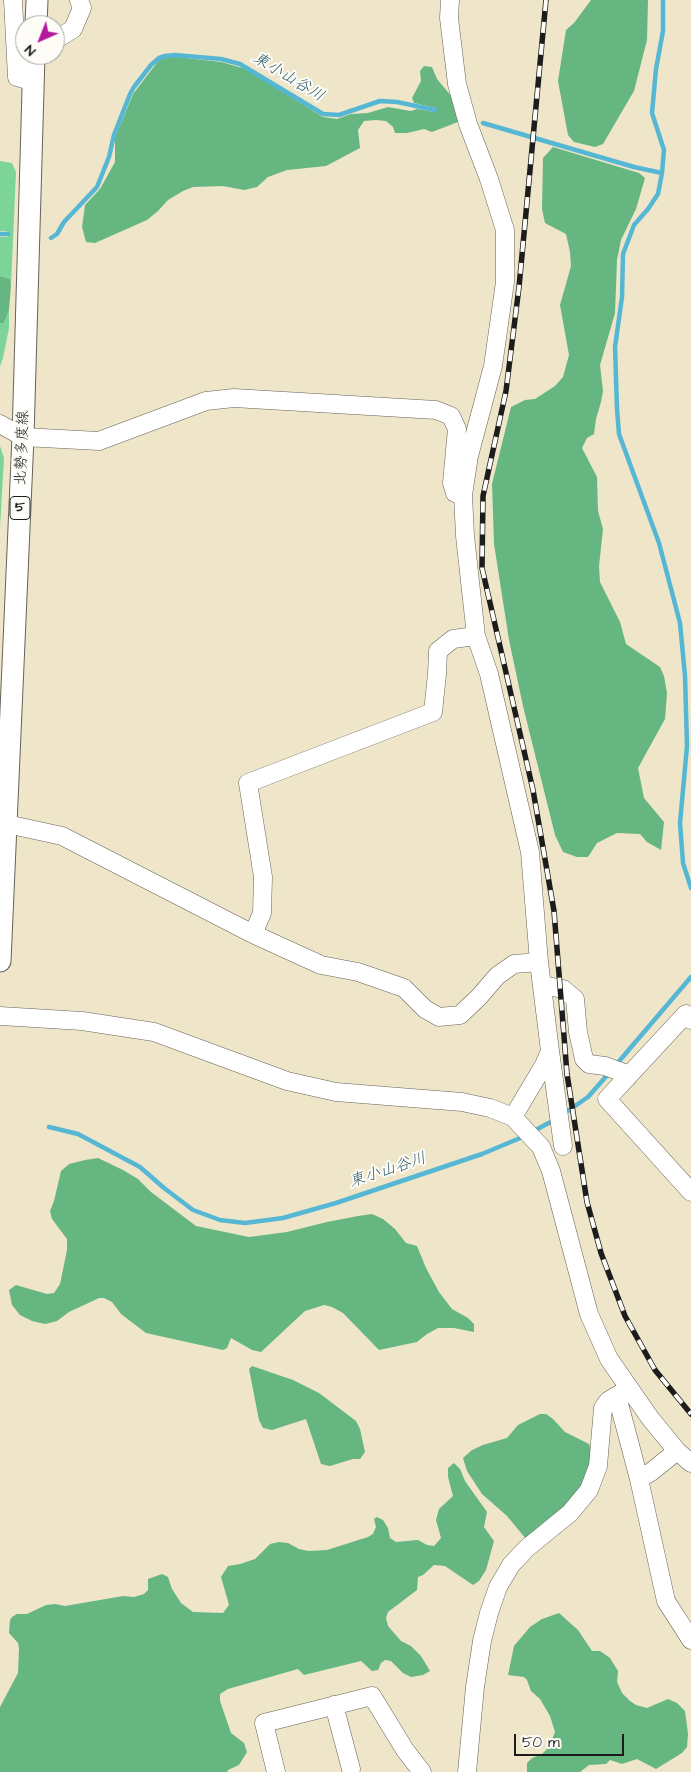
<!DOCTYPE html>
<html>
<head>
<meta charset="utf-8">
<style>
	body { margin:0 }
	#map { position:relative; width:691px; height:1772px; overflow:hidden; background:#efe5c8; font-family:"Architects Daughter",sans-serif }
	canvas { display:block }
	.north { position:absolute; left:15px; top:15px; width:50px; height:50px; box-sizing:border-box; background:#fdfcf7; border:1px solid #a3a29f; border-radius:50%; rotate:224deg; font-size:14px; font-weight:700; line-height:20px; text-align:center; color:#1c1c1c }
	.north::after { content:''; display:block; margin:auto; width:18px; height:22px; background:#b5179e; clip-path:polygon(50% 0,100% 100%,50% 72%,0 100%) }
	.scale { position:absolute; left:514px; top:1734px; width:110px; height:22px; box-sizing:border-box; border:2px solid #1c1c1c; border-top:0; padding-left:6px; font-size:15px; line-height:18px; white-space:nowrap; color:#1c1c1c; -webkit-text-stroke:4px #fdfcf7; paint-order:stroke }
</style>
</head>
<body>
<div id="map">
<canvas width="691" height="1772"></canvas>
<div class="north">N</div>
<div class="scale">50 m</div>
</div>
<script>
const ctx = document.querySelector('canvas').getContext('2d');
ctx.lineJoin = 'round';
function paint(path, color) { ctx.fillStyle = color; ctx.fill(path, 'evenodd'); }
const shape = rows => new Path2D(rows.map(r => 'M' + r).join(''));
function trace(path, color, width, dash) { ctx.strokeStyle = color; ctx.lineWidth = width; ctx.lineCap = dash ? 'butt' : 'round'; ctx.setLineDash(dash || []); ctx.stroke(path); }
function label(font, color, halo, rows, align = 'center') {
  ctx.font = font + ' "Architects Daughter","Klee One",sans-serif'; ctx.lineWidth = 4; ctx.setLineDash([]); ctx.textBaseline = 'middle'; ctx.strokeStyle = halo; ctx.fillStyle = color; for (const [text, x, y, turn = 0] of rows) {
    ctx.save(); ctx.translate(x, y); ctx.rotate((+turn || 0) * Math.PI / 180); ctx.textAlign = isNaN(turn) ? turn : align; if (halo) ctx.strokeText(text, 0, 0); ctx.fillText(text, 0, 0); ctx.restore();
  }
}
paint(shape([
	[0,161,12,163,16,172,11,285,10,279,0,276,0,237,8,237,7,231,0,231],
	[9,310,9,328,3,358,0,366,0,323,4,323],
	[0,446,4,458,0,528]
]), '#7dd499');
paint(shape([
	[591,0,648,0,647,40,634,91,603,144,595,147,574,142,568,135,558,81,566,30,574,23],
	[169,57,177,57,221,62,246,69,323,117,337,119,351,114,368,113,388,107,411,111,417,109,435,112,436,108,414,103,412,98,421,81,420,71,424,66,432,67,437,79,452,97,458,114,458,122,432,132,424,129,407,133,395,133,393,127,386,121,376,120,364,121,358,130,360,148,326,166,287,170,268,177,257,187,244,190,223,186,193,187,183,191,168,200,158,211,147,220,95,243,86,242,82,227,85,205,100,189,115,162,115,138,133,94,159,60],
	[553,147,639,173,645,178,636,209,621,240,617,260,615,313,600,365,603,391,601,402,596,419,594,434,587,438,582,448,597,477,598,511,603,529,599,566,600,582,620,622,626,644,660,667,664,676,667,693,665,719,638,768,644,798,664,822,661,850,647,842,640,834,617,833,597,843,588,857,577,857,563,852,555,835,523,706,509,640,494,544,492,484,511,407,525,400,535,399,555,386,563,377,569,355,560,305,571,266,570,252,566,234,545,223,542,209,543,158],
	[0,276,10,279,11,285,9,310,4,323,0,323],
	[98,1158,123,1170,138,1179,151,1192,196,1226,249,1237,287,1232,327,1222,358,1216,372,1214,383,1219,395,1229,406,1243,417,1246,426,1268,439,1292,452,1309,468,1318,474,1324,474,1332,454,1328,438,1328,427,1334,417,1342,379,1350,343,1313,332,1307,324,1305,305,1311,261,1352,252,1350,231,1338,227,1348,223,1350,146,1333,121,1314,112,1302,104,1298,99,1298,69,1312,57,1321,45,1324,32,1321,20,1315,12,1305,9,1290,16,1285,47,1294,54,1293,60,1284,67,1250,67,1239,52,1219,50,1211,54,1201,61,1171,69,1164,85,1160],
	[252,1366,293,1380,319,1393,356,1421,360,1429,365,1452,360,1459,353,1459,330,1466,321,1464,306,1419,272,1430,263,1428,259,1420,249,1369],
	[540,1414,546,1414,553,1419,565,1432,589,1444,593,1455,587,1480,566,1507,526,1539,507,1516,482,1494,467,1471,463,1458,472,1450,483,1445,507,1438,518,1425],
	[454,1463,460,1469,465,1481,487,1512,484,1527,494,1541,486,1570,479,1581,473,1585,445,1566,434,1565,423,1575,418,1577,417,1590,388,1612,386,1618,388,1626,401,1641,411,1646,421,1656,430,1671,423,1675,411,1677,403,1673,391,1661,385,1660,381,1663,378,1670,372,1671,361,1661,304,1675,298,1669,228,1689,220,1694,220,1701,231,1733,244,1743,247,1752,239,1765,228,1770,227,1772,0,1772,0,1707,18,1673,19,1648,18,1643,9,1633,10,1620,12,1617,17,1614,27,1614,46,1605,55,1604,65,1606,123,1596,134,1597,144,1594,148,1590,148,1579,162,1574,168,1577,172,1589,181,1603,193,1612,223,1613,229,1605,221,1577,228,1566,240,1564,255,1559,270,1544,279,1542,288,1543,299,1549,308,1551,327,1550,368,1537,373,1534,376,1527,374,1519,377,1517,383,1520,388,1528,390,1538,396,1542,418,1540,427,1545,434,1546,441,1538,436,1520,439,1509,453,1496,448,1477,448,1468],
	[559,1613,578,1630,592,1651,600,1651,610,1658,618,1671,617,1682,622,1693,630,1701,636,1705,647,1708,668,1699,677,1703,685,1711,688,1734,687,1747,682,1753,656,1769,637,1759,622,1764,610,1760,606,1764,589,1765,580,1772,527,1772,527,1763,532,1758,542,1754,549,1747,555,1732,550,1716,540,1699,531,1691,527,1680,524,1677,508,1675,514,1646,530,1627,542,1619]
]), '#66b681');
trace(shape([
	[663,0,663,31,656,69,652,113,664,150,662,173,658,194,648,209,634,225,623,254,622,297,615,347,617,409,619,434,659,543,680,623,685,676,687,746,680,823,683,863,691,888],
	[483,123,634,167,662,173],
	[0,234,8,234],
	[51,238,57,234,64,222,97,187,109,157,114,135,130,94,134,87,151,65,159,58,165,56,175,55,221,59,240,64,323,114,339,115,380,101,397,102,435,110],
	[615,1066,691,977],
	[562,1115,588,1097,610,1072],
	[49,1127,78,1134,140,1167,164,1188,193,1210,220,1220,245,1223,283,1218,336,1203,482,1154,525,1136],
	[532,1132,556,1119]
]), '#56b7d5', 4.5);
const minor = shape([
	[13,0,17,77,33,82],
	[450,0,449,18,457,84,468,124,489,179,505,230,505,282,493,366,469,456,463,495,465,536,476,636,489,674,530,852,539,962,550,1051,544,1065,513,1117],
	[55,40,73,29,82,8,79,0],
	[0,424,23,437,99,441,206,401,234,398,436,410,451,416,457,429,452,483,455,493,463,495],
	[7,824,62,836,253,934,321,965,358,972,404,988,425,1009,439,1017,460,1015,479,997,497,976,514,964,539,962],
	[253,934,262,913,263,877,248,783,433,712,437,674,438,651,453,639,476,636],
	[542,985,563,989,575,999,578,1032,584,1059,589,1064,605,1066,624,1073,628,1077],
	[0,1016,82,1021,154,1032,287,1081,336,1092,462,1102,490,1108,513,1117,541,1147,551,1171,589,1314,609,1359,650,1418,677,1451,691,1463],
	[691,1020,686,1014,607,1099,691,1192],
	[550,1051,563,1146],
	[617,1396,639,1479],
	[677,1451,651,1472,639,1479,666,1601,691,1640],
	[334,1705,351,1769],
	[276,1772,264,1723,372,1696,405,1750,422,1772],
	[467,1772,475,1687,482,1641,489,1613,498,1587,511,1565,527,1548,570,1513,589,1490,598,1466,603,1408,608,1401,628,1389]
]);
const major = shape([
	[36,25,37,0],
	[0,961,23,437,34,55]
]);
trace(minor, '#666258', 19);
trace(major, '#666258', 23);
trace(minor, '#fff', 18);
trace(major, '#fff', 21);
const rail = shape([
	[546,0,519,287,506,391,483,496,482,568,533,790,554,911,567,1074,587,1202,601,1253,625,1316,655,1370,691,1414]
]);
trace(rail, '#1c1c1c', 5.5);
trace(rail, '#fdfcf7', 4, [11]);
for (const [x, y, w] of [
	[20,508,20]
]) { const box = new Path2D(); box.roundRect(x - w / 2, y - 11.5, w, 23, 4); ctx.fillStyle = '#fdfcf7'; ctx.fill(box); trace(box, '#1c1c1c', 1); }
label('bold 14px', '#1c1c1c', null, [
	["5",20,508]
]);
label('15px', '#1c1c1c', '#fdfcf7', [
	["北勢多度線",23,448,-88]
]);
label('italic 16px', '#36626f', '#fdfcf7', [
	["東小山谷川",288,78,31],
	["東小山谷川",388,1171,-18]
]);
</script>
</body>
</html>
